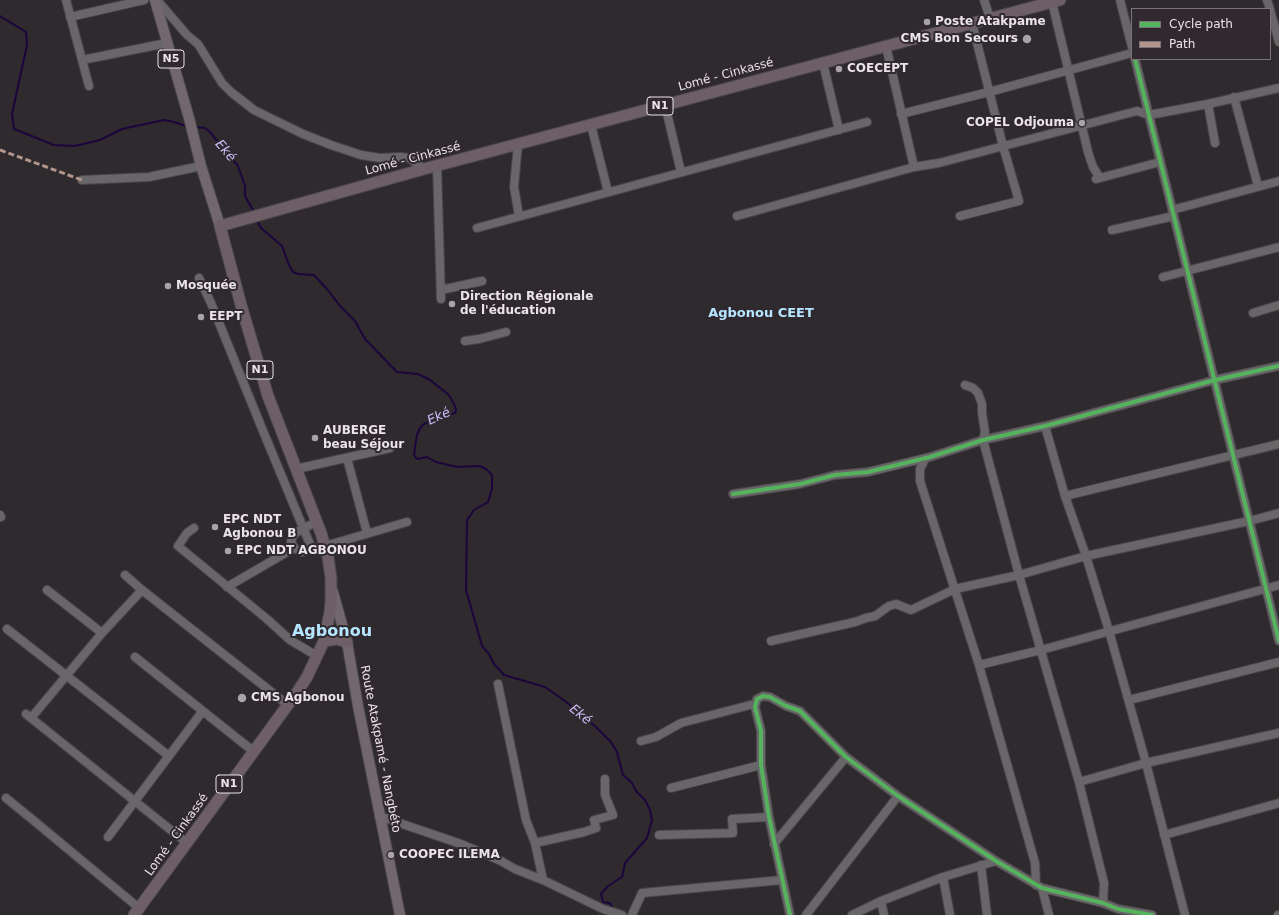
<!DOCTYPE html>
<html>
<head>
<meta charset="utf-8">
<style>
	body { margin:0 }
	#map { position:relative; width:1279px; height:915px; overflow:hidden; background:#2f2a2e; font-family:"DejaVu Sans",sans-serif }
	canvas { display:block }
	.legend { position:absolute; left:1131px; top:8px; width:140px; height:52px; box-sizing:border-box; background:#30292f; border:1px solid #7a7479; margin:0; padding:5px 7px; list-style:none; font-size:12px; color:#e9e4e8 }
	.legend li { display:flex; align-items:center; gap:8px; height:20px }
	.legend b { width:20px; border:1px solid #7a7479 }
</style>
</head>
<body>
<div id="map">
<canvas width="1279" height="915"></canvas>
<ul class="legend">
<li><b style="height:5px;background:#56b35d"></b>Cycle path</li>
<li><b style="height:5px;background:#b2968c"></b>Path</li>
</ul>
</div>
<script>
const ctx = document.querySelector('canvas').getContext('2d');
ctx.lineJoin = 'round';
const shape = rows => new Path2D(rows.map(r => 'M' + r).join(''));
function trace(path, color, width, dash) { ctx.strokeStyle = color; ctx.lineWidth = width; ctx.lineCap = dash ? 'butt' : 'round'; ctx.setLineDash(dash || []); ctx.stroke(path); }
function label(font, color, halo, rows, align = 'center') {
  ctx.font = font + ' "DejaVu Sans",sans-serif'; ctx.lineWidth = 4; ctx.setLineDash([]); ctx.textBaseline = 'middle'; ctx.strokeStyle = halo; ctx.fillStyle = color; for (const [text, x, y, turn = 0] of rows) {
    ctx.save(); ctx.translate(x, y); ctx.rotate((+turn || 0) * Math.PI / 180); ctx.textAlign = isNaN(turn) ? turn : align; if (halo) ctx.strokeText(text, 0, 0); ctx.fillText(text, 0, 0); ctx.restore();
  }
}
trace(shape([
	[0,16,26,32,27,45,12,114,14,129,54,145,75,146,100,140,122,129,164,120,170,121,187,126],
	[194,127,205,128,209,131,238,166,245,186,245,196,254,212],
	[257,220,261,228,282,246,289,265,293,272,298,274,314,275,327,289,340,306,355,321,365,339,397,372,418,374,430,380,449,395,455,406,456,410,455,413,433,420,424,424,420,428,417,435,415,447,414,455,417,459,427,457,436,462,457,467,480,466,486,469,492,475,492,489,488,502,474,510,467,520,466,590,482,646,489,654,494,664,504,675,545,687,565,701,596,727,611,742,617,752,623,775,632,783,636,791,645,800,650,810,652,820,647,838,625,863,622,877,608,886,601,894,603,902,610,903,613,910]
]), '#1c053d', 2);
const minor = shape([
	[66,0,89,86],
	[157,0,187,35,198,44,222,83,231,92,254,110,303,134,331,145,361,155,380,158,400,157,409,158,424,169],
	[984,0,990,18],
	[1120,0,1132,47],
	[1267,0,1270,9],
	[1052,2,1088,152,1093,167,1100,178],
	[1270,10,1279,42],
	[70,17,144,0],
	[886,46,914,167],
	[1135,59,1279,641],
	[82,60,167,43],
	[823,63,839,130],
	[1234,97,1258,186],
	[1208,104,1215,143],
	[665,105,681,172],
	[901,114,989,92,1132,53],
	[591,125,608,192],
	[518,144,514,187,519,216],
	[437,166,441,299],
	[1096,179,1160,162],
	[82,180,149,177,201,166],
	[1172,210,1279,181],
	[737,216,914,167,939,163,1137,111,1149,115,1208,104,1279,88],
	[960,216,1019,201,1003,146,972,23],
	[477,228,867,122],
	[1112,230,1174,216],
	[1163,277,1279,247],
	[199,278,211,303,263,431,312,549],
	[441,290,482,281],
	[1253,313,1279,305],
	[465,341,479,339,506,332],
	[965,385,973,388,978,393,982,404,982,413,985,432,983,440,1019,575,1079,782,1104,883,1103,903],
	[1045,426,1065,496,1086,556,1109,631,1146,763,1185,915],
	[347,458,367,533],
	[925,459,920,469,920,481,979,665,1035,863,1036,885],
	[296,469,390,448],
	[733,494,800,484,835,475,868,472,930,457,983,440,1045,426,1215,380,1279,366],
	[1065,496,1279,444],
	[0,515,1,517],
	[194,528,187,533,178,546,267,619,290,640,317,656],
	[325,546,407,522],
	[294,548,291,541,293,536,297,532,314,523],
	[125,575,142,590,288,705],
	[227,587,294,548,302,552,321,547],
	[47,590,102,633],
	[7,629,169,756],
	[771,641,855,622,866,618,875,616,889,606,896,604,911,610,955,589,1019,575,1086,556,1249,521,1279,513],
	[135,657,253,751],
	[979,665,1041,650,1279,585],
	[498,684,526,820,535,843,543,880],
	[1129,700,1279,662],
	[26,714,187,843],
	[31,718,102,633,142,590],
	[641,741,656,737,681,723,754,704],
	[1079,782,1146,763,1279,733],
	[671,788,761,765],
	[6,798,33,820,139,908],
	[379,816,461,844,501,861,515,869,543,880,603,909,622,915],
	[659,835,733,833,732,819,769,817],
	[1164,835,1279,803],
	[108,837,202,712],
	[535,843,584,832,596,828,594,820,613,815,605,795,605,779],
	[774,844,846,757],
	[981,865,987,915],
	[943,877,950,915],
	[1042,888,1049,915],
	[881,901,884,915],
	[632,915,642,893,782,880],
	[790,915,769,817,761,765,761,731,755,707,757,699,763,696,770,697,786,706,800,711,846,757,898,796,996,861,1042,888,1103,903,1118,909,1152,915],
	[806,915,898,796],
	[852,915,881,901,943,877,996,861],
	[1278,915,1279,915]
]);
const major = shape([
	[155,0,189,118,201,166,220,226],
	[333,592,347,642,358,706,400,915]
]);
const highway = shape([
	[324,641,337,639,347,642],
	[134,915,298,691,307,677,324,641,330,612,331,601,331,578,328,557,321,533,268,396,241,305,220,226,424,169,1060,0]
]);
trace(minor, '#494649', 10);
trace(major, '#494649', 12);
trace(highway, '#494649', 13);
trace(minor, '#686668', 8);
trace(major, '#72676d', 10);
trace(highway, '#6e5f67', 11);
trace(shape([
	[0,150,82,180]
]), '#b2968c', 3, [6, 3]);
trace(shape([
	[1135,59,1279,641],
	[733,494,800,484,835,475,868,472,930,457,983,440,1045,426,1215,380,1279,366],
	[790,915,769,817,761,765,761,731,755,707,757,699,763,696,770,697,786,706,800,711,846,757,898,796,996,861,1042,888,1103,903,1118,909,1152,915]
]), '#56b35d', 4);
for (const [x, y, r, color] of [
	[927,22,4,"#a8a3a7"],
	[1027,39,5,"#a8a3a7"],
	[839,69,4,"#a8a3a7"],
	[1082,123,4,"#a8a3a7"],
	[168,286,4,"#a8a3a7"],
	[452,304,4,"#a8a3a7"],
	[201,317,4,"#a8a3a7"],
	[315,438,4,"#a8a3a7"],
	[215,527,4,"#a8a3a7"],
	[228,551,4,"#a8a3a7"],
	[242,698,5,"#a8a3a7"],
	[391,855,4,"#a8a3a7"]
]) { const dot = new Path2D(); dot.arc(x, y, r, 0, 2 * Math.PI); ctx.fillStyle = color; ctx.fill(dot); trace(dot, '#30292f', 1.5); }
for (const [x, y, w] of [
	[171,59,26],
	[660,106,26],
	[260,370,26],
	[229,784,26]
]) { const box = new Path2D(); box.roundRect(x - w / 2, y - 9, w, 18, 3); ctx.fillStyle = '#30292f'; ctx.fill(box); trace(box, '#e9e4e8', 1); }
label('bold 11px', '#e9e4e8', null, [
	["N5",171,59],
	["N1",660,106],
	["N1",260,370],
	["N1",229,784]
]);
label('bold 12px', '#e9e4e8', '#30292f', [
	["Poste Atakpame",935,22],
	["CMS Bon Secours",1018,39,"right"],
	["COECEPT",847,69],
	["COPEL Odjouma",1074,123,"right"],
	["Mosquée",176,286],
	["Direction Régionale",460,297],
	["de l'éducation",460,311],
	["EEPT",209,317],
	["AUBERGE",323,431],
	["beau Séjour",323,445],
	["EPC NDT",223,520],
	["Agbonou B",223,534],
	["EPC NDT AGBONOU",236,551],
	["CMS Agbonou",251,698],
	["COOPEC ILEMA",399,855]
], 'left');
label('12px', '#e9e4e8', '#30292f', [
	["Lomé - Cinkassé",726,75,-15],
	["Lomé - Cinkassé",413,159,-15],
	["Route Atakpamé - Nangbéto",380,749,79],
	["Lomé - Cinkassé",177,835,-54]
]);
label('italic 13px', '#cac0fa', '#30292f', [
	["Eké",225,151,49],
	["Eké",439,417,-25],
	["Eké",580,715,39]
]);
label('bold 13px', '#b6e6ff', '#30292f', [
	["Agbonou CEET",761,314]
]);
label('bold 16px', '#b6e6ff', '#30292f', [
	["Agbonou",332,632]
]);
</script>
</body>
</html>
